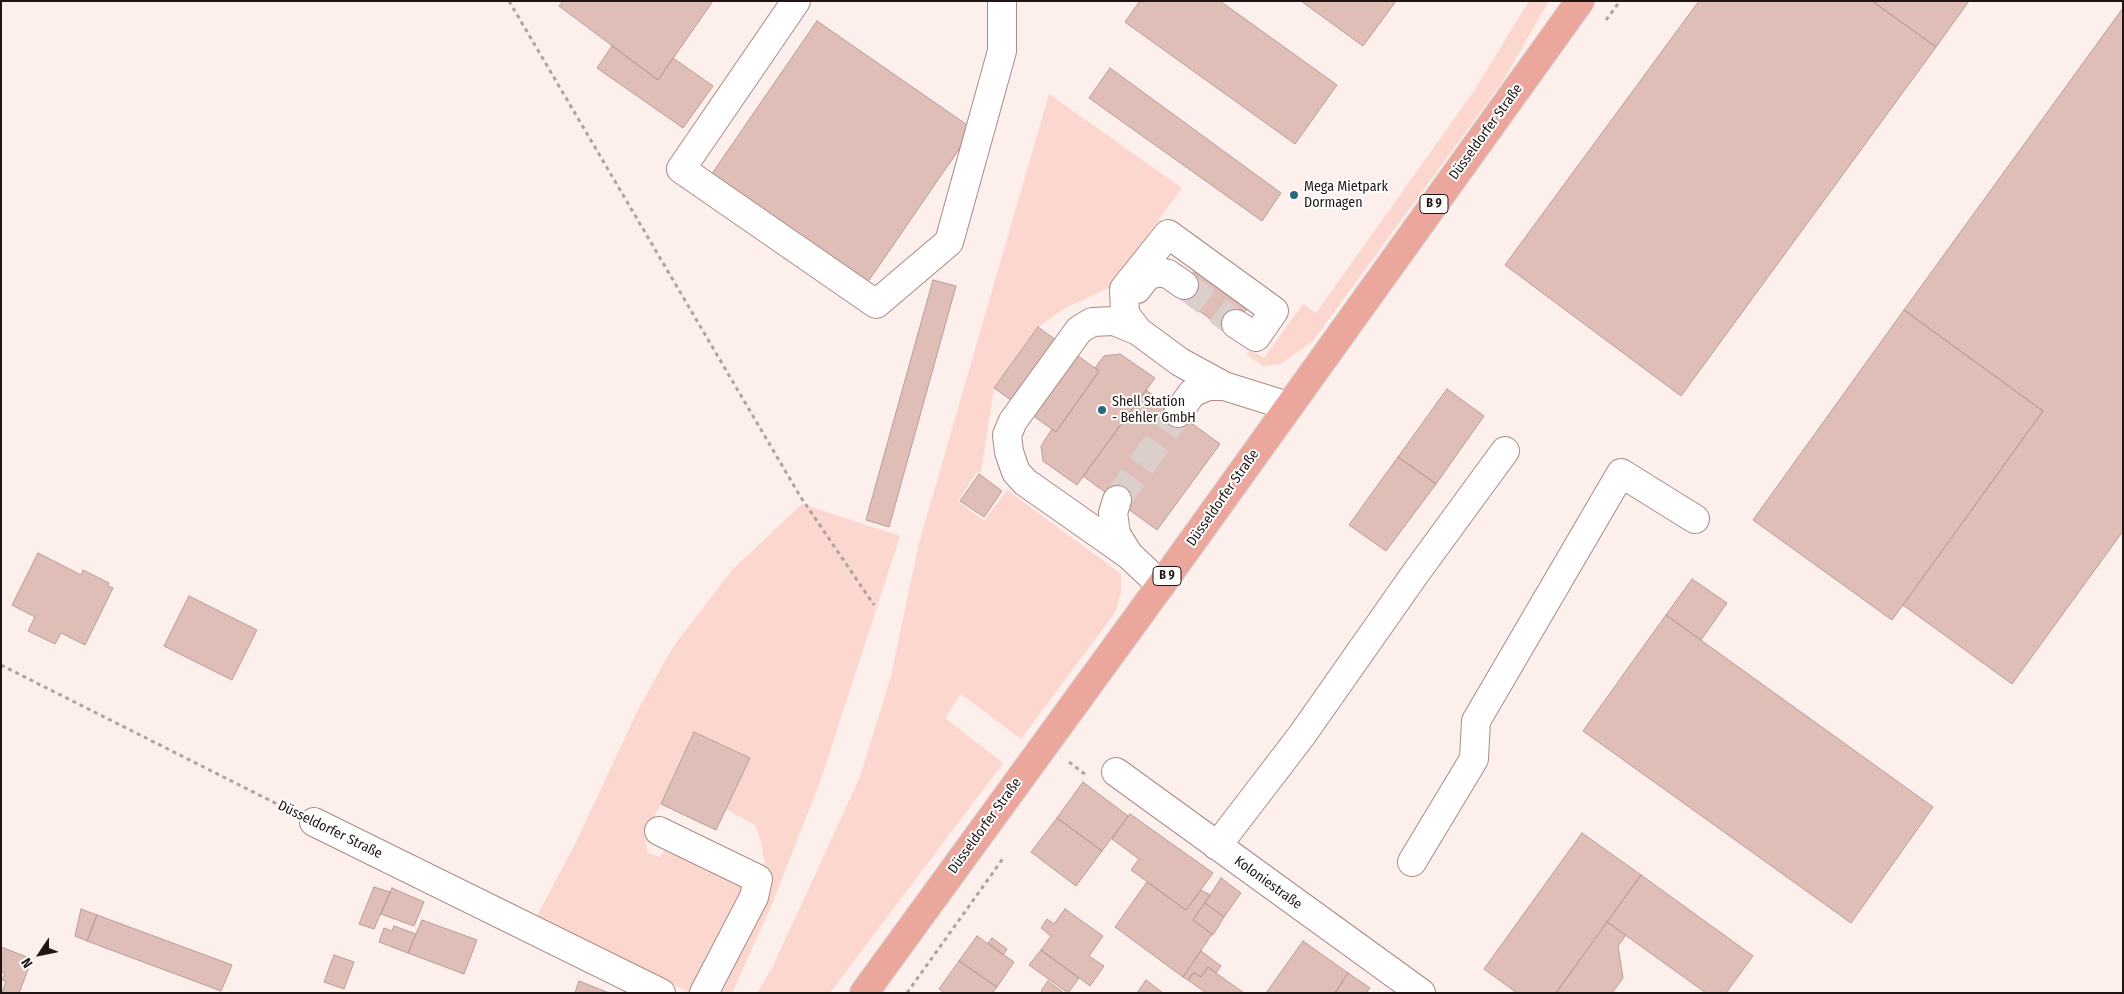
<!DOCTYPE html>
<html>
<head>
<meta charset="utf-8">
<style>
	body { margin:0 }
	#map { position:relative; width:2124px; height:994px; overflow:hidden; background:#fcefec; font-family:"Fira Sans Condensed",sans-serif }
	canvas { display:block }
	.frame { position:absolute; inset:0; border:2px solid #201513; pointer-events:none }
	.north { position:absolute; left:15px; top:929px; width:50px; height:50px; -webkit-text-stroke:4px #fff; paint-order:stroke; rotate:236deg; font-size:14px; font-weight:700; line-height:20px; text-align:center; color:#201513 }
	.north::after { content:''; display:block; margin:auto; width:18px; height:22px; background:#201513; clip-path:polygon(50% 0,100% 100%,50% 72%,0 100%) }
</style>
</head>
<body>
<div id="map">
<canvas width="2124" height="994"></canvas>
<div class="frame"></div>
<div class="north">N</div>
</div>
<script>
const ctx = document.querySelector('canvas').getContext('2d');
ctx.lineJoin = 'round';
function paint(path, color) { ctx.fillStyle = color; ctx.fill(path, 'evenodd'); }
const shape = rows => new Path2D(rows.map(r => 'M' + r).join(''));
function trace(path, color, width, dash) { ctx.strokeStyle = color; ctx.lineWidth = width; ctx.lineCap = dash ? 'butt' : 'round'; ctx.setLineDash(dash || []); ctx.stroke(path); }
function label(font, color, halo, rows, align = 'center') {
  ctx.font = font + ' "Fira Sans Condensed",sans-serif'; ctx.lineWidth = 4; ctx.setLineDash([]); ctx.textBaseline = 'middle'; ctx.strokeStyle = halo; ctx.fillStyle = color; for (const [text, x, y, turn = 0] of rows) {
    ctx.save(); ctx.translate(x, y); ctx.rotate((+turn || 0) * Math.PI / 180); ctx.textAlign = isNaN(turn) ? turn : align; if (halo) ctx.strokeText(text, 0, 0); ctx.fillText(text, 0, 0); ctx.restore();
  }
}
paint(shape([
	[1529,1,1549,1,1503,81,1313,341,1281,364,1263,366,1246,354,1250,350,1264,358,1303,304,1316,313,1474,91],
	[1049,94,1182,188,1109,288,1065,308,1038,327,994,388,981,472,976,473,958,501,984,521,1007,490,1121,574,1121,592,1116,611,1021,739,961,694,945,718,1003,763,830,993,757,993,773,966,860,777,891,676,919,543],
	[802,504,900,536,820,782,770,909,732,993,711,993,761,890,765,865,761,842,755,825,726,809,750,758,694,732,661,804,644,834,648,853,660,857,665,850,743,887,733,911,690,993,537,916,577,840,638,710,673,647,732,570]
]), '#fcd7d0');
const building = shape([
	[563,1,713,1,658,80,559,6,563,1],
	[1140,1,1220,1,1337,85,1295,144,1125,22,1140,1],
	[1301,1,1396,1,1363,46,1301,1],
	[1699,1,1872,1,1936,47,1681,396,1505,265,1699,1],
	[1872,1,1969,1,1936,47,1872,1],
	[2123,8,2123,531,2012,684,1903,605,2043,411,1904,310,2123,8],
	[817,21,973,129,865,286,709,178,817,21],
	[612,46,658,80,673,58,713,86,683,128,597,68,612,46],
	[1110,68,1281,193,1262,221,1089,98,1110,68],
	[1196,269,1248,307,1230,333,1177,295,1196,269],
	[933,280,956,286,889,527,866,520,933,280],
	[1904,310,2043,411,1892,620,1753,520,1904,310],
	[1038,327,1099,371,1056,432,994,388,1038,327],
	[1120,354,1155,378,1077,485,1043,461,1041,446,1052,429,1056,432,1088,387,1099,371,1095,368,1104,356,1120,354],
	[1447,389,1484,416,1436,484,1398,457,1447,389],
	[1146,390,1220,444,1157,530,1083,476,1146,390],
	[1398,457,1436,484,1386,551,1349,525,1398,457],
	[979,474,1002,491,984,517,960,501,979,474],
	[38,553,81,575,83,570,109,583,108,586,113,588,85,645,61,633,55,644,28,631,35,617,12,605,38,553],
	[1692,579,1727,603,1701,640,1666,615,1692,579],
	[189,596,257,630,232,680,164,646,189,596],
	[1666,615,1933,807,1851,923,1583,731,1666,615],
	[694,732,750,758,716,830,661,804,694,732],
	[1083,782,1128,816,1102,851,1057,818,1083,782],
	[1130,814,1213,873,1186,910,1131,870,1139,859,1112,839,1130,814],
	[1057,818,1102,851,1076,886,1031,852,1057,818],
	[1582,833,1641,875,1556,993,1517,993,1484,969,1582,833],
	[1641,875,1753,956,1726,993,1706,993,1607,922,1641,875],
	[1221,878,1241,893,1224,917,1205,903,1221,878],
	[1147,882,1186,910,1201,890,1210,895,1193,920,1212,934,1183,977,1115,927,1147,882],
	[374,887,390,892,374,929,359,924,374,887],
	[392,888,424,902,414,926,381,914,392,888],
	[1205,903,1224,917,1213,935,1193,920,1205,903],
	[81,909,97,915,87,941,75,936,81,909],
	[1065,909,1103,936,1089,956,1104,966,1090,986,1041,950,1051,936,1041,928,1047,919,1054,924,1065,909],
	[97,915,232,965,221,991,87,941,97,915],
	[422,920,477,940,464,974,408,953,422,920],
	[1607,922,1626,935,1618,946,1623,978,1612,993,1556,993,1607,922],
	[394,926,416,934,408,953,379,942,384,928,392,931,394,926],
	[977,936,1014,962,997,987,959,961,977,936],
	[992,938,1007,949,1003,955,988,943,992,938],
	[1303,941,1348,973,1335,993,1266,993,1303,941],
	[1,947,32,959,19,993,2,993,6,981,2,980,5,973,1,972,1,947],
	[1041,950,1079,978,1068,993,1029,965,1041,950],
	[1201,951,1221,966,1216,973,1208,967,1201,977,1194,972,1188,980,1183,977,1201,951],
	[334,955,354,962,344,989,324,982,334,955],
	[959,961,997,987,992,993,945,993,939,989,959,961],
	[1208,967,1216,973,1244,993,1206,993,1188,980,1194,972,1201,977,1208,967],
	[1348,973,1370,988,1366,993,1335,993,1348,973],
	[1146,980,1163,993,1137,993,1146,980],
	[579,981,609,993,575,993,579,981],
	[1048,981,1064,993,1043,993,1041,991,1048,981]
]);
paint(building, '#dfbeb8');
trace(building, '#bb9b96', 1);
trace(shape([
	[1184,285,1236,324],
	[1117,500,1178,413]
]), '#dbcecb', 28, [28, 14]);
const minor = shape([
	[796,1,681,169,876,304,949,242,1002,51,1002,1],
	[1132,289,1137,289,1147,276,1159,272,1168,274,1184,285],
	[1138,331,1125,314,1124,289,1168,234,1274,311,1256,337,1236,324],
	[1178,413,1192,393,1208,386,1224,386,1288,406],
	[1117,500,1113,513,1116,534,1129,555,1161,585],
	[1129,555,1025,482,1016,472,1009,452,1007,435,1013,421,1079,330,1092,322,1114,321,1138,331,1180,362,1224,386],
	[1116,772,1421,993],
	[314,822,661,993],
	[659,831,758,879,754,897,704,993],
	[1217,846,1302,735,1415,574,1505,451],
	[1412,862,1474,759,1476,721,1621,473,1695,519]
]);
const major = shape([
	[864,993,1161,585,1580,1]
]);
trace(minor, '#a98b85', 30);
trace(major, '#d2d0d0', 30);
trace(shape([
	[509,1,800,496,874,605],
	[1606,20,1620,1],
	[1,665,289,810],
	[1069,762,1086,775],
	[907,993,1004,857]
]), '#afa2a0', 3, [4, 4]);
trace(minor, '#fff', 28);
trace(major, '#eca79d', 28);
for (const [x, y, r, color] of [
	[1294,195,5,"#28697d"],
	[1102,410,5,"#28697d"]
]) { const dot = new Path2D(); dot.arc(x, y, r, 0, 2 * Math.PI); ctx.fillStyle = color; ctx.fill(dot); trace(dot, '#fff', 2); }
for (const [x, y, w] of [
	[1434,204,28],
	[1167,576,28]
]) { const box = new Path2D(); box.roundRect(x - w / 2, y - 9.5, w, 19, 4); ctx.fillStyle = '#fff'; ctx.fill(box); trace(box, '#201513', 1); }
label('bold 12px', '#201513', null, [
	["B 9",1434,204],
	["B 9",1167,576]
]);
label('14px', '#201513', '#fff', [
	["Düsseldorfer Straße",1486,132,-54],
	["Düsseldorfer Straße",1223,498,-55],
	["Düsseldorfer Straße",985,826,-54],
	["Düsseldorfer Straße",330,830,26],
	["Koloniestraße",1268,883,36]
]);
label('14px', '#201513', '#fff', [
	["Mega Mietpark",1304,187],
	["Dormagen",1304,203],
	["Shell Station",1112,402],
	["- Behler GmbH",1112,418]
], 'left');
</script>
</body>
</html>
